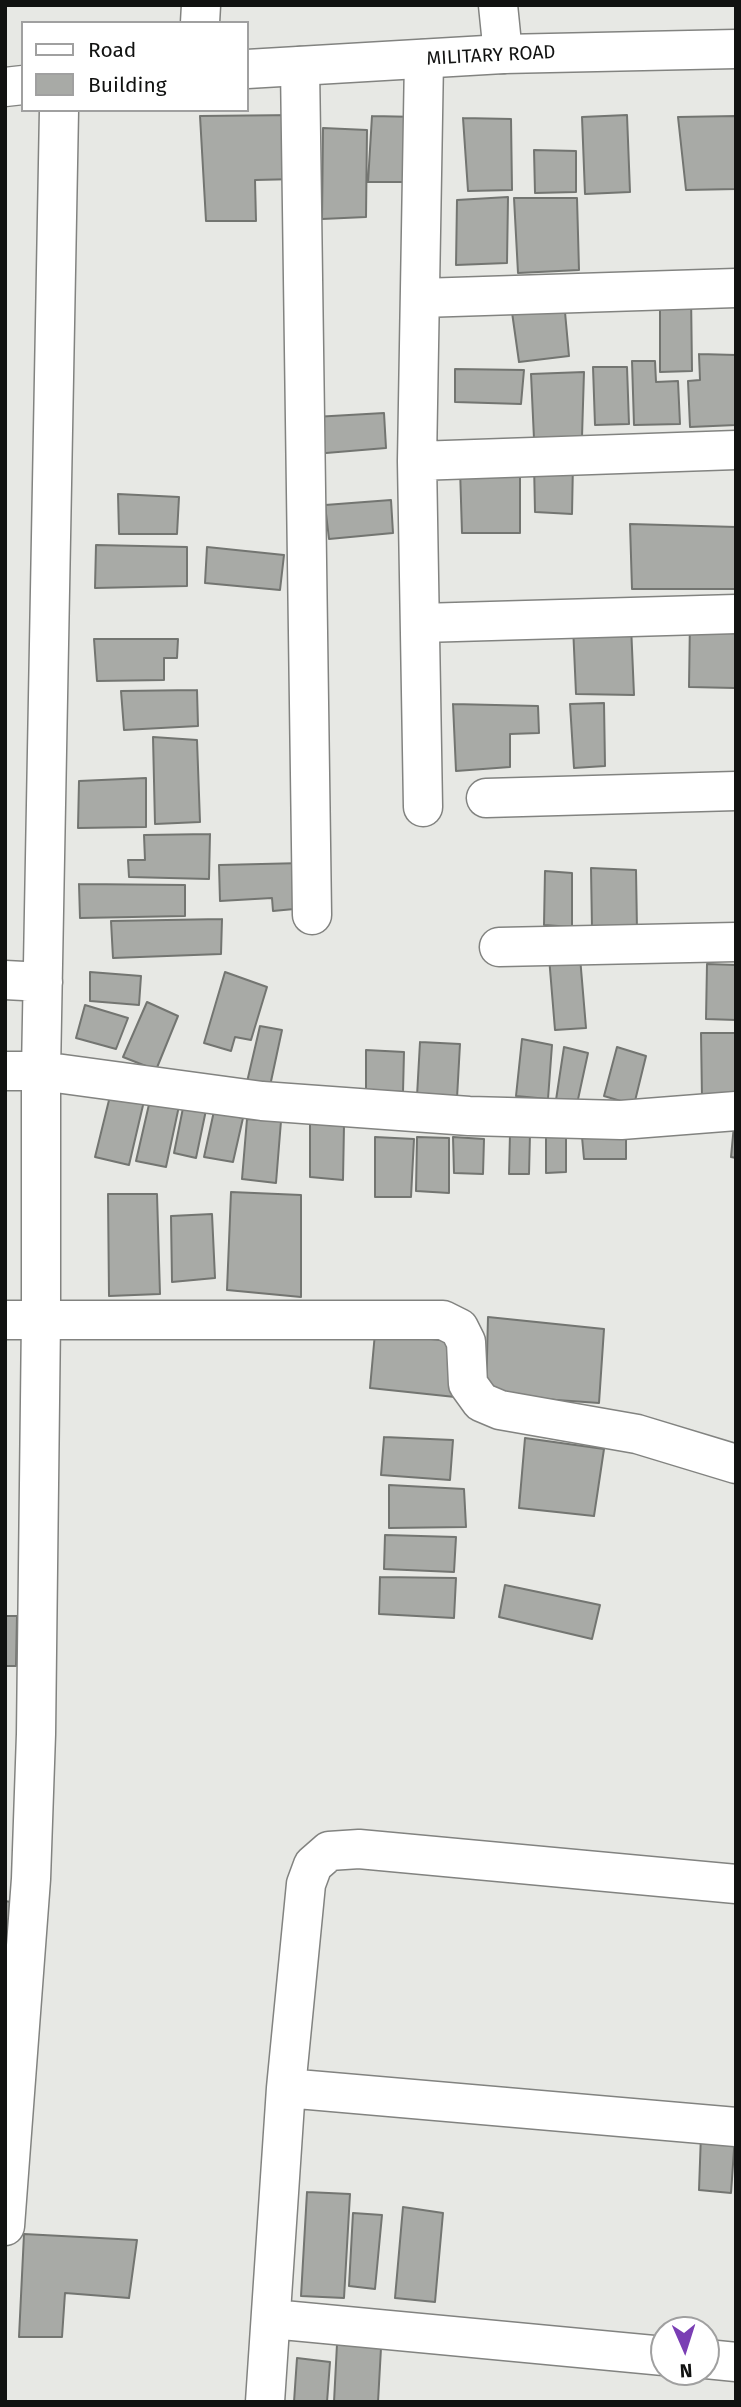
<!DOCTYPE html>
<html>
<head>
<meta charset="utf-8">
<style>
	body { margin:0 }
	#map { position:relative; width:741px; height:2407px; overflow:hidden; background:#e7e8e4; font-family:"Fira Sans",sans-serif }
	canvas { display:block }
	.frame { position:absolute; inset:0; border:7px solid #111211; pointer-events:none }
	.legend { position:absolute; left:21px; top:21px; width:228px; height:91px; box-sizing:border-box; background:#fff; border:2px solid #a0a0a0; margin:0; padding:9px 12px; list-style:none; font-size:21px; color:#111211 }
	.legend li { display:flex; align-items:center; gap:14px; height:35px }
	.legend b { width:35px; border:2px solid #a0a0a0 }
	.north { position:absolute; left:650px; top:2316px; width:70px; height:70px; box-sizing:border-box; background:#fff; border:2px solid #a0a0a0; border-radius:50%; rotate:177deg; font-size:19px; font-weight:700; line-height:28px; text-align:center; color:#111211 }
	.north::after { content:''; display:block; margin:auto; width:24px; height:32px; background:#7a3eb4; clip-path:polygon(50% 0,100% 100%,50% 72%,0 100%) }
</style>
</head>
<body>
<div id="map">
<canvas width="741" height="2407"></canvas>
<div class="frame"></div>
<ul class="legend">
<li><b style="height:9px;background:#fff"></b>Road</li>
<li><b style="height:19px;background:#a8aaa6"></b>Building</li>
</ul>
<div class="north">N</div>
</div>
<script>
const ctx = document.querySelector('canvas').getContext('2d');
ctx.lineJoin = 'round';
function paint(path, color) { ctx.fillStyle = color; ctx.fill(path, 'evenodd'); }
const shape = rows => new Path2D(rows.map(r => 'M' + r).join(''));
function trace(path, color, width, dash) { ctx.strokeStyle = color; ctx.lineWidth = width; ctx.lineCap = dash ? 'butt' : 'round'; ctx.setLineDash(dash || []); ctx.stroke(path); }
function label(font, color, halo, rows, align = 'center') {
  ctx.font = font + ' "Fira Sans",sans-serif'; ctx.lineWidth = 6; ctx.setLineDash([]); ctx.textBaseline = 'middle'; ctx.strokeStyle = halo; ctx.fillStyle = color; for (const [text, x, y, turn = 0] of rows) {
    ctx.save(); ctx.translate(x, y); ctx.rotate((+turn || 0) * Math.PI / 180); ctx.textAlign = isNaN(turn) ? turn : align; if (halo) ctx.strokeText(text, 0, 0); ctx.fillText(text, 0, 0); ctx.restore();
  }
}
const building = shape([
	[297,115,297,179,255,180,256,221,206,221,200,116,297,115],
	[627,115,630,192,585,194,582,117,627,115],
	[372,116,419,117,419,182,368,182,372,116],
	[736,116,736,189,686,190,678,117,736,116],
	[463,118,511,119,512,190,468,191,463,118],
	[323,128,367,130,366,217,322,219,323,128],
	[534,150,576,151,576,192,535,193,534,150],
	[508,197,507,263,456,265,457,200,508,197],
	[514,198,577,198,579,270,518,273,514,198],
	[660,293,691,293,692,371,660,372,660,293],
	[564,301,569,356,519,362,511,305,564,301],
	[699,354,736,355,736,425,690,427,688,381,700,380,699,354],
	[632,361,655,361,656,382,678,381,680,424,634,425,632,361],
	[593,367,627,367,629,424,595,425,593,367],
	[455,369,524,370,521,404,455,402,455,369],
	[584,372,582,437,534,439,531,374,584,372],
	[384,413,386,448,314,454,314,417,384,413],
	[573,462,572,514,535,512,534,463,573,462],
	[460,469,520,470,520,533,462,533,460,469],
	[118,494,179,497,177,534,119,534,118,494],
	[391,500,393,533,329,539,325,505,391,500],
	[630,524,736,527,736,589,632,589,630,524],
	[96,545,187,547,187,586,95,588,96,545],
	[207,547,284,555,280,590,205,583,207,547],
	[690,618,735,620,735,688,689,687,690,618],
	[631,625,634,695,576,694,573,626,631,625],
	[94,639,178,639,177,658,164,658,164,680,97,681,94,639],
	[197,690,198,726,124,730,121,691,197,690],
	[604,703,605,766,574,768,570,704,604,703],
	[453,704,538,706,539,733,510,734,510,767,456,771,453,704],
	[153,737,197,740,200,822,155,824,153,737],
	[146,778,146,827,78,828,79,781,146,778],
	[210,834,209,879,129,877,128,860,145,860,144,835,210,834],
	[304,863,305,908,273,911,272,898,220,901,219,865,304,863],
	[591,868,636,870,637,931,592,929,591,868],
	[545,871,572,873,572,927,544,925,545,871],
	[79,884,185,885,185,916,80,918,79,884],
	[222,919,221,954,113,958,111,921,222,919],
	[549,957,580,957,586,1028,555,1030,549,957],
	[707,964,736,965,736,1020,706,1019,707,964],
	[90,972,141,976,139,1005,90,1001,90,972],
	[225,972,267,987,251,1040,235,1037,231,1051,204,1043,225,972],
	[147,1002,178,1016,156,1070,123,1057,147,1002],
	[85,1005,128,1018,116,1049,76,1038,85,1005],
	[260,1026,282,1030,270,1086,247,1082,260,1026],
	[701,1033,736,1033,736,1098,702,1099,701,1033],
	[522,1039,552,1045,548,1099,516,1096,522,1039],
	[420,1042,460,1044,457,1098,417,1096,420,1042],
	[564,1047,588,1053,577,1104,556,1100,564,1047],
	[617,1047,646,1056,634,1105,604,1096,617,1047],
	[366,1050,404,1052,403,1092,366,1091,366,1050],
	[111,1092,144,1101,129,1165,95,1157,111,1092],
	[150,1100,179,1106,166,1167,136,1161,150,1100],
	[184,1103,206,1110,196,1158,174,1153,184,1103],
	[214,1111,243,1118,233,1162,204,1157,214,1111],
	[247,1119,281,1121,276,1183,242,1179,247,1119],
	[310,1123,344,1125,343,1180,310,1177,310,1123],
	[734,1125,736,1125,736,1158,731,1157,734,1125],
	[546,1133,566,1133,566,1172,546,1173,546,1133],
	[510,1134,530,1134,529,1174,509,1174,510,1134],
	[375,1137,414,1139,411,1197,375,1197,375,1137],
	[417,1137,449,1138,449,1193,416,1191,417,1137],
	[453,1137,484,1139,483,1174,454,1173,453,1137],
	[582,1137,626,1137,626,1159,584,1159,582,1137],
	[231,1192,301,1195,301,1297,227,1290,231,1192],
	[108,1194,157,1194,160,1294,109,1296,108,1194],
	[212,1214,215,1278,172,1282,171,1216,212,1214],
	[488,1317,604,1329,599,1403,486,1395,488,1317],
	[375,1333,459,1342,455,1397,370,1388,375,1333],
	[384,1437,453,1440,450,1480,381,1475,384,1437],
	[525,1438,604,1449,594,1516,519,1508,525,1438],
	[389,1485,464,1489,466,1527,389,1528,389,1485],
	[385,1535,456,1537,454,1572,384,1569,385,1535],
	[380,1577,456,1578,454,1618,379,1614,380,1577],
	[505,1585,600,1605,592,1639,499,1617,505,1585],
	[5,1616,17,1616,16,1666,5,1666,5,1616],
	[5,1901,11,1902,5,1948,5,1901],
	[701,2134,735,2136,731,2193,699,2190,701,2134],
	[307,2192,350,2194,344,2298,301,2296,307,2192],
	[403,2207,443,2213,435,2302,395,2298,403,2207],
	[353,2213,382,2215,375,2289,349,2286,353,2213],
	[24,2234,137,2240,129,2298,65,2293,62,2337,19,2337,24,2234],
	[337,2344,381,2348,378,2402,334,2402,337,2344],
	[297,2358,330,2362,327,2402,294,2402,297,2358]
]);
paint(building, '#a8aaa6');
trace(building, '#737571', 2);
const minor = shape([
	[498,5,503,54],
	[200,23,201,5],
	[424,59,417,461,736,450],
	[300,66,312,915],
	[421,298,736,288],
	[417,461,423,807],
	[421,623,736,614],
	[486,798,736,791],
	[499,947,736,942],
	[5,980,43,982],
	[5,1071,41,1071,262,1101,469,1116,621,1120,736,1111],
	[5,1320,443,1320,459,1328,466,1342,468,1384,481,1402,500,1410,637,1434,736,1464],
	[286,2088,736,2127],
	[5,2226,31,1879,36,1734,41,1318,41,1071,59,110],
	[272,2319,664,2356],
	[706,2359,736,2362],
	[265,2402,286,2088,306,1884,313,1865,329,1851,359,1849,736,1884]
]);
const major = shape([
	[247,69,503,54,736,49],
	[5,87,23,85]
]);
trace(minor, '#828380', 41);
trace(major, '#828380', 41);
trace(minor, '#fff', 38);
trace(major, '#fff', 38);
label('19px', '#111211', '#fff', [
	["MILITARY ROAD",491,56,-3]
]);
</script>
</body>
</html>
